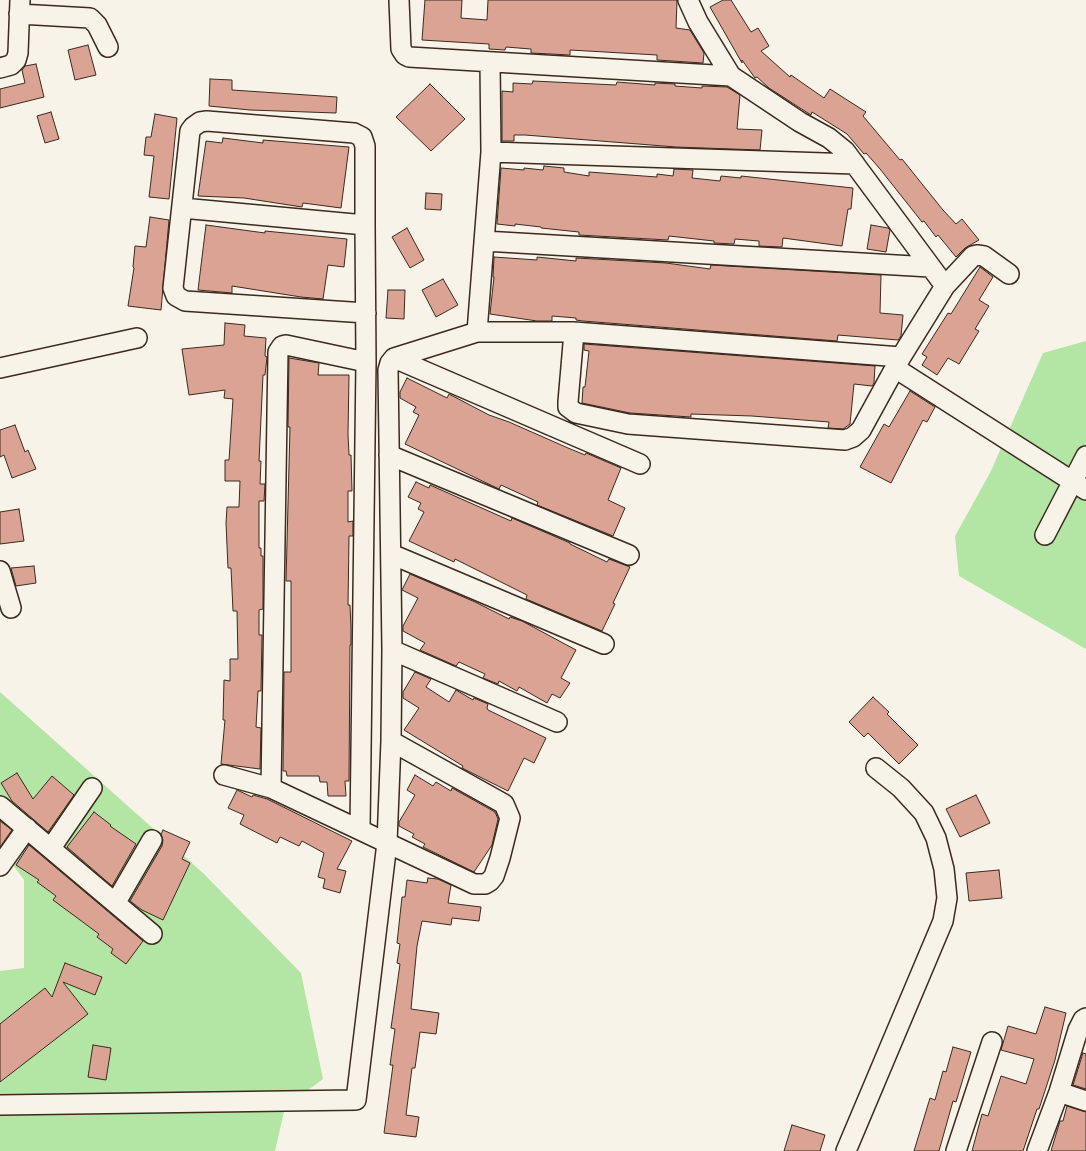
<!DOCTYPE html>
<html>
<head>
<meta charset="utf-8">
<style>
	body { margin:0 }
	canvas { display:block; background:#f7f3e8 }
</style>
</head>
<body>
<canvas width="1086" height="1151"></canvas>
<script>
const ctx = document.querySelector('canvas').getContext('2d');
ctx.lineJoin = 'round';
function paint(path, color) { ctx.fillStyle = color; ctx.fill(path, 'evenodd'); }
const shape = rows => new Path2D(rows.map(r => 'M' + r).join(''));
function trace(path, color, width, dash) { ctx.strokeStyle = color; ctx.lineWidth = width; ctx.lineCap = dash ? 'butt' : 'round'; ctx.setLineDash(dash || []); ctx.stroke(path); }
paint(shape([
	[1086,341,1086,649,959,576,955,536,990,473,1043,353],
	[0,692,203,873,301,973,323,1079,285,1107,275,1151,0,1151,0,971,24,968,24,880,0,847]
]), '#b3e5a5');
const building = shape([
	[425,0,462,0,461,18,487,20,488,0,677,0,676,28,690,30,704,53,703,63,657,60,657,55,570,50,570,55,531,53,531,49,506,47,505,50,489,49,489,44,422,40,425,0],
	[723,0,731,0,751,32,758,28,769,46,761,51,790,77,791,75,824,98,830,89,866,112,863,116,900,160,902,159,943,210,956,224,962,219,979,240,965,248,956,257,938,235,936,237,924,221,922,222,880,169,866,153,864,154,847,134,812,112,811,115,769,88,757,77,755,78,742,60,742,63,710,7,723,0],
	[88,45,96,75,75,80,68,50,88,45],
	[36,64,44,97,0,108,0,89,25,83,22,70,25,66,36,64],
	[210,79,232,80,232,90,337,97,336,113,250,110,209,106,210,79],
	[533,81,616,85,617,82,655,85,655,83,675,84,675,86,702,88,702,86,727,87,740,95,737,129,762,130,760,150,676,147,525,135,514,135,514,141,502,141,502,91,513,92,513,83,532,84,533,81],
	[430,84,465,119,431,151,396,117,430,84],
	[51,112,59,139,45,143,37,116,51,112],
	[155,114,177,118,169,199,149,197,154,156,144,155,146,137,151,137,155,114],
	[223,138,263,143,263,140,349,147,341,208,303,203,302,207,244,198,198,196,206,141,222,143,223,138],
	[544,166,564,168,564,172,589,176,589,172,657,177,657,174,673,176,674,169,693,170,692,178,720,181,721,176,741,178,741,176,853,188,851,209,848,209,842,246,783,238,782,247,759,246,759,241,735,239,734,244,714,243,714,241,669,236,668,240,579,235,579,232,541,228,541,227,515,224,515,226,497,224,501,168,524,170,524,168,543,170,544,166],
	[426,193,442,194,441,210,425,209,426,193],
	[150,217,169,220,161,310,128,306,134,268,133,267,135,246,146,247,150,217],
	[206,225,265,233,265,231,347,239,344,267,328,265,323,299,301,297,232,286,232,293,198,290,206,225],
	[871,225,888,228,890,230,886,252,867,249,871,225],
	[407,228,424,260,410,268,392,237,407,228],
	[494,257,537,260,537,257,576,261,576,258,666,263,710,269,711,265,881,275,880,313,903,315,901,336,898,340,838,335,837,341,583,321,576,320,576,318,552,316,552,321,537,321,490,314,494,277,493,277,494,257],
	[980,267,993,277,979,300,989,306,975,329,979,331,959,364,948,358,937,375,922,365,927,357,922,354,948,313,951,314,980,267],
	[443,279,458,305,436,317,422,290,443,279],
	[388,290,405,290,404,319,386,318,388,290],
	[225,323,245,325,244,336,266,338,265,356,267,357,265,375,263,375,259,461,261,461,260,484,265,484,264,501,259,501,259,548,261,548,261,556,263,556,263,609,259,610,259,635,262,635,261,691,258,691,256,727,261,728,260,769,221,764,225,720,223,720,224,680,230,681,230,659,238,659,237,611,233,611,231,568,228,568,226,523,227,507,239,507,240,481,225,481,225,460,229,460,233,399,224,398,225,390,189,395,182,349,224,345,225,323],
	[584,344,875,366,874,383,872,386,854,384,850,424,843,429,828,428,829,422,752,416,691,414,691,417,630,413,582,403,583,387,585,387,589,351,584,350,584,344],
	[289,358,319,363,318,375,349,375,348,434,349,455,351,455,352,491,348,491,348,522,353,521,353,536,349,536,348,605,350,605,351,628,351,645,350,645,349,781,345,781,346,796,328,796,327,782,320,782,319,776,287,776,286,771,283,771,284,672,291,672,291,581,286,581,290,427,288,427,289,358],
	[407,378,447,398,449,394,489,415,509,422,568,448,585,455,586,453,621,468,608,500,625,508,613,536,537,505,538,502,501,485,499,489,405,444,419,415,413,412,416,407,400,398,400,392,407,378],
	[910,391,935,407,927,422,923,420,891,483,860,467,884,424,889,427,910,391],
	[15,425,25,452,28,450,36,469,12,478,4,455,0,457,0,430,15,425],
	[416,482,429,488,430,485,511,521,512,518,570,543,570,544,607,562,609,559,630,567,613,603,615,604,602,631,526,599,527,595,455,559,454,562,409,541,424,512,418,509,421,503,408,497,416,482],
	[19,509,24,541,0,544,0,512,19,509],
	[34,566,36,583,16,586,11,568,34,566],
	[410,574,475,602,509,619,510,617,522,621,576,650,561,678,570,683,560,698,552,694,547,703,519,687,517,691,499,681,498,684,483,678,485,674,459,662,456,666,420,650,425,643,403,631,403,626,418,598,402,590,410,574],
	[415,672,431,679,426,687,449,702,456,690,473,700,474,698,488,704,487,708,488,710,546,738,534,763,524,758,508,791,462,768,463,766,404,730,419,708,403,698,403,692,415,672],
	[873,697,889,712,887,714,918,745,899,764,868,733,864,737,849,722,873,697],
	[17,773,33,799,52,776,74,795,48,832,12,801,1,783,17,773],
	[415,775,433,786,436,782,451,791,452,788,495,812,498,819,492,845,474,872,423,847,425,844,412,837,414,834,399,826,399,822,415,795,407,790,415,775],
	[237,790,252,797,253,795,267,799,352,841,337,869,346,871,340,893,323,888,325,879,318,877,324,853,302,841,299,846,280,837,277,843,240,824,244,815,228,808,237,790],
	[976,795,990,823,960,837,946,809,976,795],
	[94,812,111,825,110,826,136,844,112,886,67,847,94,812],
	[0,821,12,830,0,847,0,821],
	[163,830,190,842,182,859,190,863,163,920,142,910,130,901,162,846,163,840,161,834,163,830],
	[29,845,143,941,126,964,111,953,113,949,97,937,99,934,53,900,56,896,37,882,39,880,16,865,29,845],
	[999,870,1002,898,969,901,966,873,999,870],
	[428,878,438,879,451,885,448,903,481,907,479,921,452,918,451,925,422,921,417,946,411,1009,439,1013,436,1034,420,1032,415,1068,412,1068,406,1115,419,1117,416,1137,384,1133,393,1065,390,1065,395,1029,391,1028,400,964,397,963,400,944,397,943,402,897,405,897,407,880,427,883,428,878],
	[65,963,102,977,95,995,63,982,88,1014,0,1082,0,1024,45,988,52,997,65,963],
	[1045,1007,1066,1013,1055,1060,1039,1109,1037,1109,1023,1151,972,1151,982,1114,988,1116,1001,1076,1026,1084,1034,1059,1001,1050,1008,1026,1036,1034,1045,1007],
	[93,1045,111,1048,106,1080,88,1077,93,1045],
	[953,1047,971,1052,956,1102,953,1101,939,1151,914,1151,930,1098,935,1100,943,1071,946,1072,953,1047],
	[1083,1053,1086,1054,1086,1089,1073,1085,1083,1053],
	[1067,1106,1086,1112,1086,1151,1051,1151,1060,1121,1063,1121,1067,1106],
	[792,1125,825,1135,820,1151,784,1151,792,1125]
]);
paint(building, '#daa394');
trace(building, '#3b2a1e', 1);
const minor = shape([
	[399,0,401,49,405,55,409,57,731,76],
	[688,0,698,22,731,76,800,122,829,138,845,151,945,286,973,256,977,255,984,256,1009,274],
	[19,14,90,18,97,25,108,47],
	[0,68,11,65,16,60,18,53,20,0],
	[491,152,855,164],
	[182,208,365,225],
	[484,241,930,267],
	[366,313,185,301,176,296,173,288,190,131,193,127,200,122,207,121,354,133,362,137,365,146,365,225,366,362],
	[477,332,491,152,490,62],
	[574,332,568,402,568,407,576,413,628,424,845,440,853,437,861,430,901,357,945,286],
	[394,358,640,464],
	[0,368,137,338],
	[895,368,1086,490],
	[389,455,629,555],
	[1045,535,1086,456],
	[391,554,604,644],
	[0,571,11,608],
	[392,650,557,722],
	[224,775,271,788,474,884,485,884,490,881,494,876,500,858,510,818,504,804,391,741],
	[271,788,278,352,282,346,286,345,366,362,360,829],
	[0,806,152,934],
	[51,848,92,788],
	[0,866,27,828],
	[116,902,152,840],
	[1059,1092,1086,1101],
	[0,1105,356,1100,387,843,391,741,392,650,388,370,390,363,394,358,477,332,574,332,901,357],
	[846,1151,943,921,947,898,944,869,936,838,924,813,901,788,876,768],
	[956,1151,992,1042],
	[1037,1151,1059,1092,1078,1030,1083,1020,1086,1018]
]);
trace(minor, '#3b2a1e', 22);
trace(minor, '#f7f3e8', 19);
</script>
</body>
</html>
